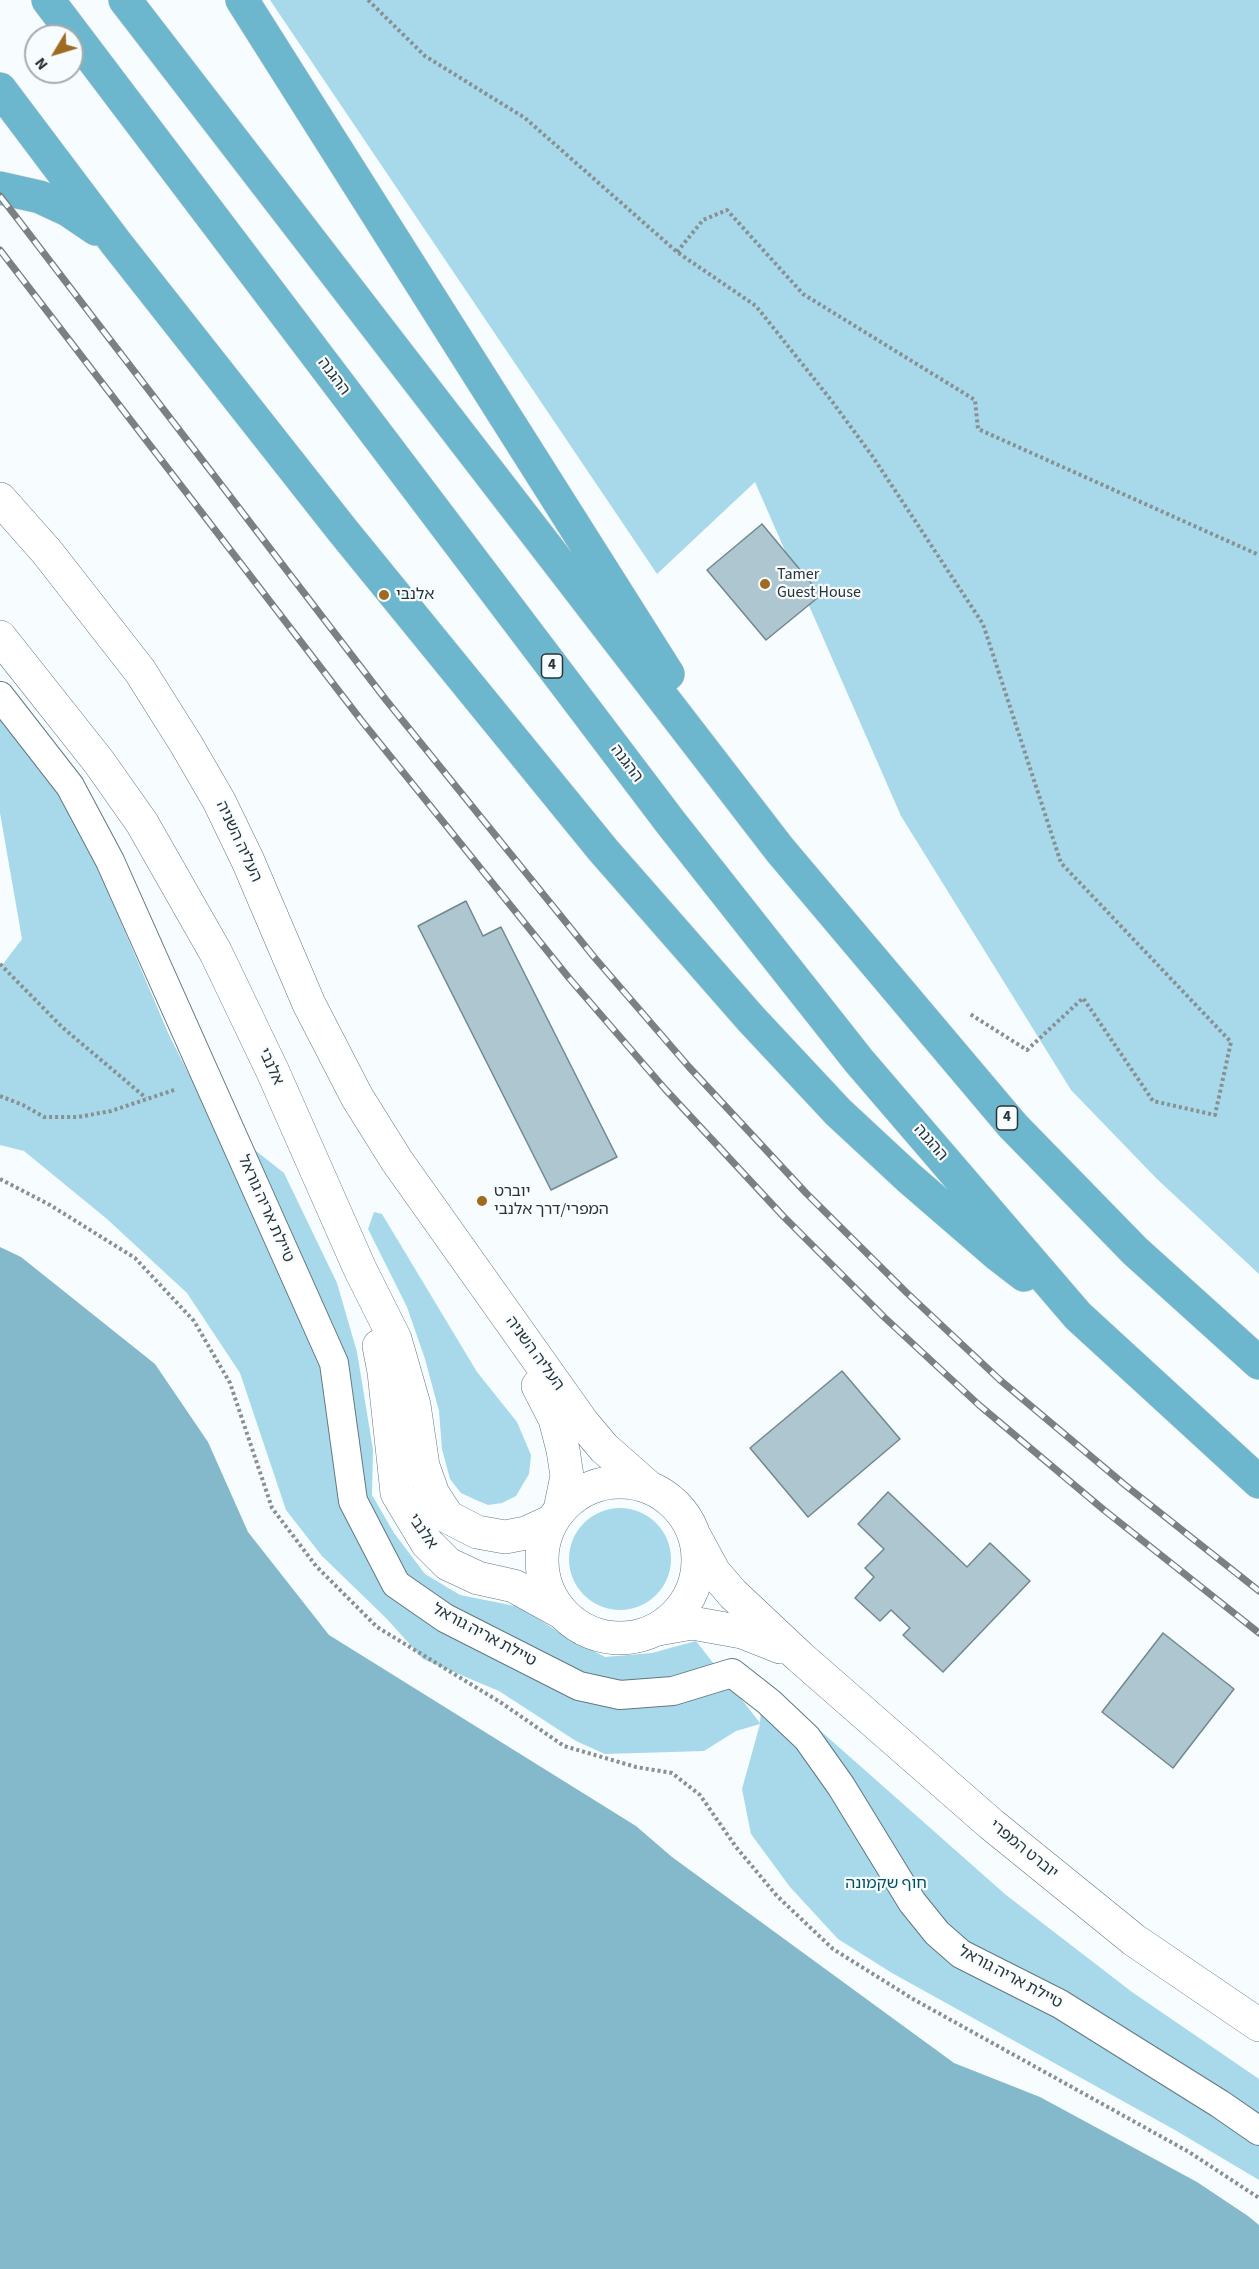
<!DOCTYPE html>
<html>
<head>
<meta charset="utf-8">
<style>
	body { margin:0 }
	#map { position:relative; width:1259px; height:2269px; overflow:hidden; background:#f7fcfe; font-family:"Source Sans 3",sans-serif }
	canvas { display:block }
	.north { position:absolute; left:24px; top:24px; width:60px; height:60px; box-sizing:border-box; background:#f7fcfe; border:2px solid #a5acae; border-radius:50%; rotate:232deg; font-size:16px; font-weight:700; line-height:24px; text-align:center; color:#2a3437 }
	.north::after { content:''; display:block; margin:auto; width:21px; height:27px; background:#9e6b21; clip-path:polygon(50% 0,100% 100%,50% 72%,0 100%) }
</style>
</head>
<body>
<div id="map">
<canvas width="1259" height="2269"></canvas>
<div class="north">N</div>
</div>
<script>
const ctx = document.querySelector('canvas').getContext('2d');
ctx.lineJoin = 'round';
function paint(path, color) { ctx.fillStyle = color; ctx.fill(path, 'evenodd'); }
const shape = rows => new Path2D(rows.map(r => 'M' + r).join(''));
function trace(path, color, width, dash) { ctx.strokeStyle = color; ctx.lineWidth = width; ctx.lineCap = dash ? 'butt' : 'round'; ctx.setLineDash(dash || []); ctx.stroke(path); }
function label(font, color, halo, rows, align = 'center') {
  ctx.font = font + ' "Source Sans 3","Noto Sans Hebrew",sans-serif'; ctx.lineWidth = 4.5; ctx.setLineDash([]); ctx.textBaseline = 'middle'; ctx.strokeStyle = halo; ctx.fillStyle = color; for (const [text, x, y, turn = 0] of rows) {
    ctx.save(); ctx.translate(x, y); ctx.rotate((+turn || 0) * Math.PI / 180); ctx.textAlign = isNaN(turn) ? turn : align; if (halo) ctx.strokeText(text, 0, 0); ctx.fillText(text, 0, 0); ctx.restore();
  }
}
paint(shape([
	[270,0,1259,0,1259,1274,1157,1179,1071,1090,901,816,755,482,657,574],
	[0,701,62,784,169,1035,209,1114,284,1173,337,1283,357,1352,373,1450,372,1495,394,1533,425,1574,460,1595,520,1607,560,1633,605,1657,652,1653,696,1641,760,1723,763,1680,1006,1895,1132,1992,1259,2079,1259,2180,1175,2130,892,1973,838,1939,790,1887,751,1834,742,1789,760,1724,736,1731,704,1751,605,1754,576,1741,499,1691,423,1659,387,1619,322,1556,286,1510,240,1373,187,1293,107,1219,24,1151,0,1145,0,968,22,939,0,813],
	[374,1212,382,1214,477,1372,517,1422,531,1455,529,1474,516,1496,502,1503,488,1505,476,1500,461,1493,450,1479,442,1449,439,1411,425,1359,407,1307,368,1229],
	'569 1559a51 51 0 1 1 102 0a51 51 0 1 1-102 0Z'
]), '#a7d9eb');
paint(shape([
	[0,1247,21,1257,155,1364,208,1442,248,1532,329,1635,636,1826,672,1857,954,2063,1040,2097,1197,2182,1248,2216,1259,2225,1259,2269,0,2269]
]), '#84b9cb');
const building = shape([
	[762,524,821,595,766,640,707,570,762,524],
	[466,901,483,936,501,927,617,1157,551,1190,418,926,466,901],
	[842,1371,900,1439,808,1517,750,1448,842,1371],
	[888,1492,967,1567,990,1543,1030,1581,943,1672,903,1635,910,1628,891,1610,880,1621,855,1598,874,1577,865,1568,884,1549,858,1524,888,1492],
	[1163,1633,1234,1689,1173,1768,1102,1712,1163,1633]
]);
paint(building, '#adc6cf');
trace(building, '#708890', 1.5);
const pedestrian = shape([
	[0,696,70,786,110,861,334,1363,353,1501,396,1584,445,1618,579,1686,620,1695,673,1691,732,1673,769,1702,807,1738,841,1786,912,1902,937,1933,961,1954,1060,2004,1220,2104,1259,2131]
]);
const minor = shape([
	[696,1539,714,1572,733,1594,800,1657,991,1824,1134,1940,1259,2025],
	[658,1629,692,1623,742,1632,780,1647]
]);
const tertiary = shape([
	[0,499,47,552,140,671,186,744,219,801,248,861,309,1004,357,1097,397,1161,583,1423,604,1448,646,1485],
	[0,637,99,762,142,823,216,953,273,1072,360,1269,395,1339,414,1405,423,1466,433,1494,448,1517,477,1532,505,1537,526,1533,550,1522],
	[379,1346,384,1372,397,1493,427,1543,448,1564,478,1578,514,1586,561,1612],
	[538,1386,555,1419,563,1450,567,1476,561,1505],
	'542 1560a78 78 0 1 1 156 0a78 78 0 1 1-156 0Z'
]);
const trunk = shape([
	[48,0,671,823,859,1061,1078,1316,1259,1482],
	[125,0,780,850,1013,1126,1135,1251,1259,1363],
	[242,0,668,674],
	[0,89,116,243,343,531,603,850,751,1019,838,1112,909,1178,998,1255,1024,1275],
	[0,188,40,197,68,210,96,229]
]);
trace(pedestrian, '#617880', 30);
trace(minor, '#617880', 34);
trace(tertiary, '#617880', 34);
trace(trunk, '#d4d6d7', 34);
trace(shape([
	[368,0,425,56,525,118,677,252,756,306,831,400,873,457,983,624,1061,863,1231,1042,1215,1115,1153,1101,1083,998,1027,1050,970,1014],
	[677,252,703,220,727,210,803,294,975,400,978,429,1259,555],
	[0,964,62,1027,146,1098],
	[0,1096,23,1105,44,1117,78,1117,111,1111,174,1090],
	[0,1179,50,1205,135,1258,194,1321,230,1383,272,1508,316,1566,377,1627,500,1702,564,1746,636,1767,672,1773,700,1795,736,1847,777,1896,833,1949,913,1999,1189,2152,1259,2198]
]), '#889092', 4, [3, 3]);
trace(pedestrian, '#fff', 28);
trace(minor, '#fff', 33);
trace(tertiary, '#fff', 33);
trace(trunk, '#6cb6ce', 33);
const rail = shape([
	[0,196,386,700,594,957,689,1067,806,1193,907,1293,1000,1380,1125,1485,1259,1591],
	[0,250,361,720,569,978,665,1089,783,1216,884,1317,979,1405,1104,1510,1259,1633]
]);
trace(rail, '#798184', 7);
trace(rail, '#f7fcfe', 4.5, [14]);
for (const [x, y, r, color] of [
	[765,584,6,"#9e6b21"],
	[384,595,6,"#9e6b21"],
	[482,1201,6,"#9e6b21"]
]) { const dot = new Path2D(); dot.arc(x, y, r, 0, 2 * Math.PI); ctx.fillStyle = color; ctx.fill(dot); trace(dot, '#f7fcfe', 2); }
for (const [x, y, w] of [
	[552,666,21],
	[1007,1118,21]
]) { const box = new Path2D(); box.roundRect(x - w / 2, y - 12, w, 24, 4.5); ctx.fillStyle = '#f7fcfe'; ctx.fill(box); trace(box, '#2a3437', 1.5); }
label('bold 15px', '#2a3437', null, [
	["4",552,666],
	["4",1007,1118]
]);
label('16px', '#2a3437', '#f7fcfe', [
	["ההגנה",333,377,53],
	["ההגנה",626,764,53],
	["העליה השניה",238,842,65],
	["אלנבי",270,1067,65],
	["ההגנה",930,1143,49],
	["טיילת אריה גוראל",265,1209,66],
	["העליה השניה",534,1354,54],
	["אלנבי",422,1532,55],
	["טיילת אריה גוראל",484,1636,28],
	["יוברט המפרי",1023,1850,39],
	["טיילת אריה גוראל",1010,1978,28]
]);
label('16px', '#2a3437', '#f7fcfe', [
	["Tamer",777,575],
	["Guest House",777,593],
	["אלנבי",396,595],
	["יוברט",494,1192],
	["המפרי/דרך אלנבי",494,1210]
], 'left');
label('16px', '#015064', '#f7fcfe', [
	["חוף שקמונה",886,1884]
]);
</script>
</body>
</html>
